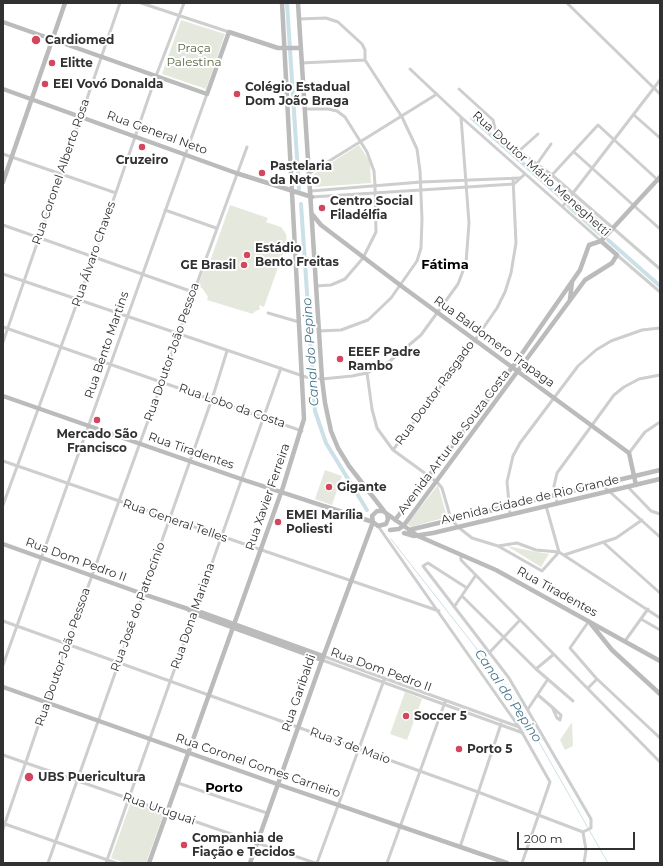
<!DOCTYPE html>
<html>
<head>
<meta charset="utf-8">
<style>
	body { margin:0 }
	#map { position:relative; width:663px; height:866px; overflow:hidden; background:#fff; font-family:Montserrat,sans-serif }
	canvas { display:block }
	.frame { position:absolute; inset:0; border:4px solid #313131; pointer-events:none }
	.scale { position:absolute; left:517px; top:832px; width:118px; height:18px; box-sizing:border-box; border:2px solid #313131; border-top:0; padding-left:5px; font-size:12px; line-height:14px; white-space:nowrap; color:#313131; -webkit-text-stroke:3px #fff; paint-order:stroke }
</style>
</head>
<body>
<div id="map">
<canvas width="663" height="866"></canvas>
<div class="frame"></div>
<div class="scale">200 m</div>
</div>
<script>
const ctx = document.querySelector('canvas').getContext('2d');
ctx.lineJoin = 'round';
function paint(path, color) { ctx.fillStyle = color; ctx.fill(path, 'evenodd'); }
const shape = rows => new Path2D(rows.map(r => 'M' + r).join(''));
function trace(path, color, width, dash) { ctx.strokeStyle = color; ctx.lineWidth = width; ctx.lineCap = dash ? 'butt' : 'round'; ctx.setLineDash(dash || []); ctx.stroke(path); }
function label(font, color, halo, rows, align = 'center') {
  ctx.font = font + ' Montserrat,sans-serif'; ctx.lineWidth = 4; ctx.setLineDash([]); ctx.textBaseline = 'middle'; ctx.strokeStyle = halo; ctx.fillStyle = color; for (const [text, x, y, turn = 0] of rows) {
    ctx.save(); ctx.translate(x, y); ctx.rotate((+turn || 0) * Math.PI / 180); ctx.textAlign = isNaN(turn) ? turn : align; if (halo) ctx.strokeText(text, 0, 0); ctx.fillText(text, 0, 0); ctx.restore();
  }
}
paint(shape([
	[181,20,225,34,206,89,162,74],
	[359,145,370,162,371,183,315,187,314,174],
	[573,197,608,227,603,236,599,236,566,207,566,204],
	[230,205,268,218,266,222,281,227,286,234,287,242,264,307,259,305,260,309,254,312,253,314,207,300,208,297,202,288,198,286,205,266,208,267],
	[325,470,342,476,332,505,315,499],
	[438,485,447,517,411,527,407,524],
	[507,546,537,552,549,554,541,567],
	[405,692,422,699,407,740,390,734],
	[572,722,573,746,565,750,560,740],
	[131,802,164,813,146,863,125,863,111,858]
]), '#e5e9dd');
trace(shape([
	[391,539,494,671,523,714,608,863]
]), '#cce0e8', 1);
trace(shape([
	[287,3,299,189],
	[472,118,564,200],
	[301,204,315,411,326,443,367,510],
	[569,205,602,235],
	[608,240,660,286]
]), '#cce0e8', 4);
trace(shape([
	[141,3,229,32],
	[567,3,660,94],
	[299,19,326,18,338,22,362,44,365,50,365,60],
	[301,63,365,60],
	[410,69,461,117,601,241],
	[459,89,493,120,496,132,500,137,552,175,660,269],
	[306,109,328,109,337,111,345,117,367,152,374,171,375,185,376,232,363,258,345,279,331,285,316,286],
	[634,115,660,138],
	[519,151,538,134],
	[574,152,660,229],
	[3,154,116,193],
	[537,164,551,144],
	[310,173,437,94],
	[552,175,598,125,660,182],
	[311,191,421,182,520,178],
	[312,197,514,184,525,174],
	[563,206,660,80],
	[165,210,216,228],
	[3,225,193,292],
	[617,255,660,292],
	[3,274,306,377,322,379,352,376,367,373,390,361,421,335,458,284,466,263,469,223,461,117],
	[268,313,299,322],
	[3,327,302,431],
	[319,331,341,330,368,320,391,298,417,261,421,248,422,219,420,171,417,149,402,117,365,60],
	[3,342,120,3],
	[367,373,372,409,377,428,393,450,437,482,442,488,451,519,458,527,472,538,498,546,542,571,559,552],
	[393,450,475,340,497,308,505,292,511,273,516,243,513,178],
	[629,453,645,432,660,422],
	[3,461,439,611],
	[601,484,660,537],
	[628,487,651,511,660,514],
	[557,503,554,486,557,473,614,395,624,387,639,379,660,375],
	[3,505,92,262,156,76,184,3],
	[546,506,559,552],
	[510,514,507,482,513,456,520,443,578,366,596,350,611,341,642,330,660,328],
	[378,526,519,727,550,782,522,863],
	[604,543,660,593],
	[498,546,517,543,536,550,559,552,660,618],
	[564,555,616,538,642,520],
	[461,556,461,560,660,762],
	[467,588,428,563,423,566,509,678,591,819,591,828,583,832],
	[462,596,536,669,573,701],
	[454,607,476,575],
	[641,619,660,630],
	[3,621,478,792,583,832],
	[589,621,570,648,596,678,660,738],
	[625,641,648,609],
	[489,653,520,620],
	[323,656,519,727],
	[322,660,523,733],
	[3,665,207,94],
	[536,669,554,654],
	[588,688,597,679],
	[538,695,552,707,561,715,560,720,557,718,552,707],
	[528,709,548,679],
	[3,755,315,863],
	[178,783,267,813],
	[5,824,116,863],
	[3,829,46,703,162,382,178,335,247,147],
	[583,832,586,850,584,863],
	[460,847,501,724],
	[48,863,213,396,227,351],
	[106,863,281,368],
	[317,863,384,680],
	[387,863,445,702]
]), '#cecece', 3);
trace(shape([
	[298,3,322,379,325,403,331,431,338,448,349,466,384,511],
	[3,22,207,94,229,32,278,48,301,48],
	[3,89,236,173,312,197],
	[3,182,65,3],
	[312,214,321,225,400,285,629,453,636,485],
	[570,299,572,282],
	[3,396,241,479,373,522,378,526,386,524,388,519,387,514],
	[395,520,514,365,580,270,589,245,601,241,660,177],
	[390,530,399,529,404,525,585,280,612,263,617,255,601,241],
	[409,530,660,470],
	[404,533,414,536,433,533,660,479],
	[3,544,143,594,188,609,198,611,323,656],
	[189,610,198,615,322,660],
	[591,624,612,650,660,694],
	[3,687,277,784,507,863],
	[149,863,283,487,304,419,282,3],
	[250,863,322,660,373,522,372,516,377,511,383,511,418,536,496,570,660,661]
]), '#bbb', 4.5);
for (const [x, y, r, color] of [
	[36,40,5,"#d4465e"],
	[52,63,4,"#d4465e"],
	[45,84,4,"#d4465e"],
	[237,94,4,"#d4465e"],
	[142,147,4,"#d4465e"],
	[262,173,4,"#d4465e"],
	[322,208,4,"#d4465e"],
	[247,255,4,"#d4465e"],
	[244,265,4,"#d4465e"],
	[340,359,4,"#d4465e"],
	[97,420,4,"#d4465e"],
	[329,487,4,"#d4465e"],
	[278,522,4,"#d4465e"],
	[406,716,4,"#d4465e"],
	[459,749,4,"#d4465e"],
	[29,777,5,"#d4465e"],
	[184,845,4,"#d4465e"]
]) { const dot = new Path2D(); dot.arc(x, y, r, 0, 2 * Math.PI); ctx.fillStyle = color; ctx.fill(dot); trace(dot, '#fff', 1.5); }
label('bold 12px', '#313131', '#fff', [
	["Cardiomed",45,40],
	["Elitte",60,63],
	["EEI Vovó Donalda",53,84],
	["Colégio Estadual",245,87],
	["Dom João Braga",245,101],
	["Cruzeiro",142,160,"center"],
	["Pastelaria",270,166],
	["da Neto",270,180],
	["Centro Social",330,201],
	["Filadélfia",330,215],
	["Estádio",255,248],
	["Bento Freitas",255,262],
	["GE Brasil",236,265,"right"],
	["EEEF Padre",348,352],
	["Rambo",348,366],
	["Mercado São",97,434,"center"],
	["Francisco",97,448,"center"],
	["Gigante",337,487],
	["EMEI Marília",286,515],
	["Poliesti",286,529],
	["Soccer 5",414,716],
	["Porto 5",467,749],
	["UBS Puericultura",38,777],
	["Companhia de",192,838],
	["Fiação e Tecidos",192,852]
], 'left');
label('12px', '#586842', '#fff', [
	["Praça",194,48],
	["Palestina",194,62]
]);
label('12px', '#313131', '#fff', [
	["Rua General Neto",157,133,20],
	["Rua Coronel Alberto Rosa",61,172,-71],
	["Rua Doutor Mário Meneghetti",541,174,42],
	["Rua Álvaro Chaves",94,254,-71],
	["Rua Baldomero Trapaga",494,342,36],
	["Rua Bento Martins",107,345,-71],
	["Rua Doutor João Pessoa",172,352,-71],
	["Rua Doutor Rasgado",435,393,-54],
	["Rua Lobo da Costa",232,406,19],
	["Avenida Artur de Souza Costa",454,442,-53],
	["Rua Tiradentes",191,451,19],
	["Rua Xavier Ferreira",268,497,-71],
	["Avenida Cidade de Rio Grande",530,500,-13],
	["Rua General Telles",175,521,19],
	["Rua Dom Pedro II",76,560,20],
	["Rua Tiradentes",557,592,29],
	["Rua José do Patrocínio",138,607,-70],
	["Rua Dona Mariana",193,616,-71],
	["Rua Doutor João Pessoa",63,657,-71],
	["Rua Dom Pedro II",381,670,20],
	["Rua Garibaldi",299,693,-71],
	["Rua 3 de Maio",350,746,20],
	["Rua Coronel Gomes Carneiro",258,766,19],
	["Rua Uruguai",159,809,19]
]);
label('bold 13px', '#000', '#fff', [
	["Fátima",445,265],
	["Porto",224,788]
]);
label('italic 13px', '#46778b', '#fff', [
	["Canal do Pepino",311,352,-94],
	["Canal do Pepino",508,696,56]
]);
</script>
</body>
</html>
